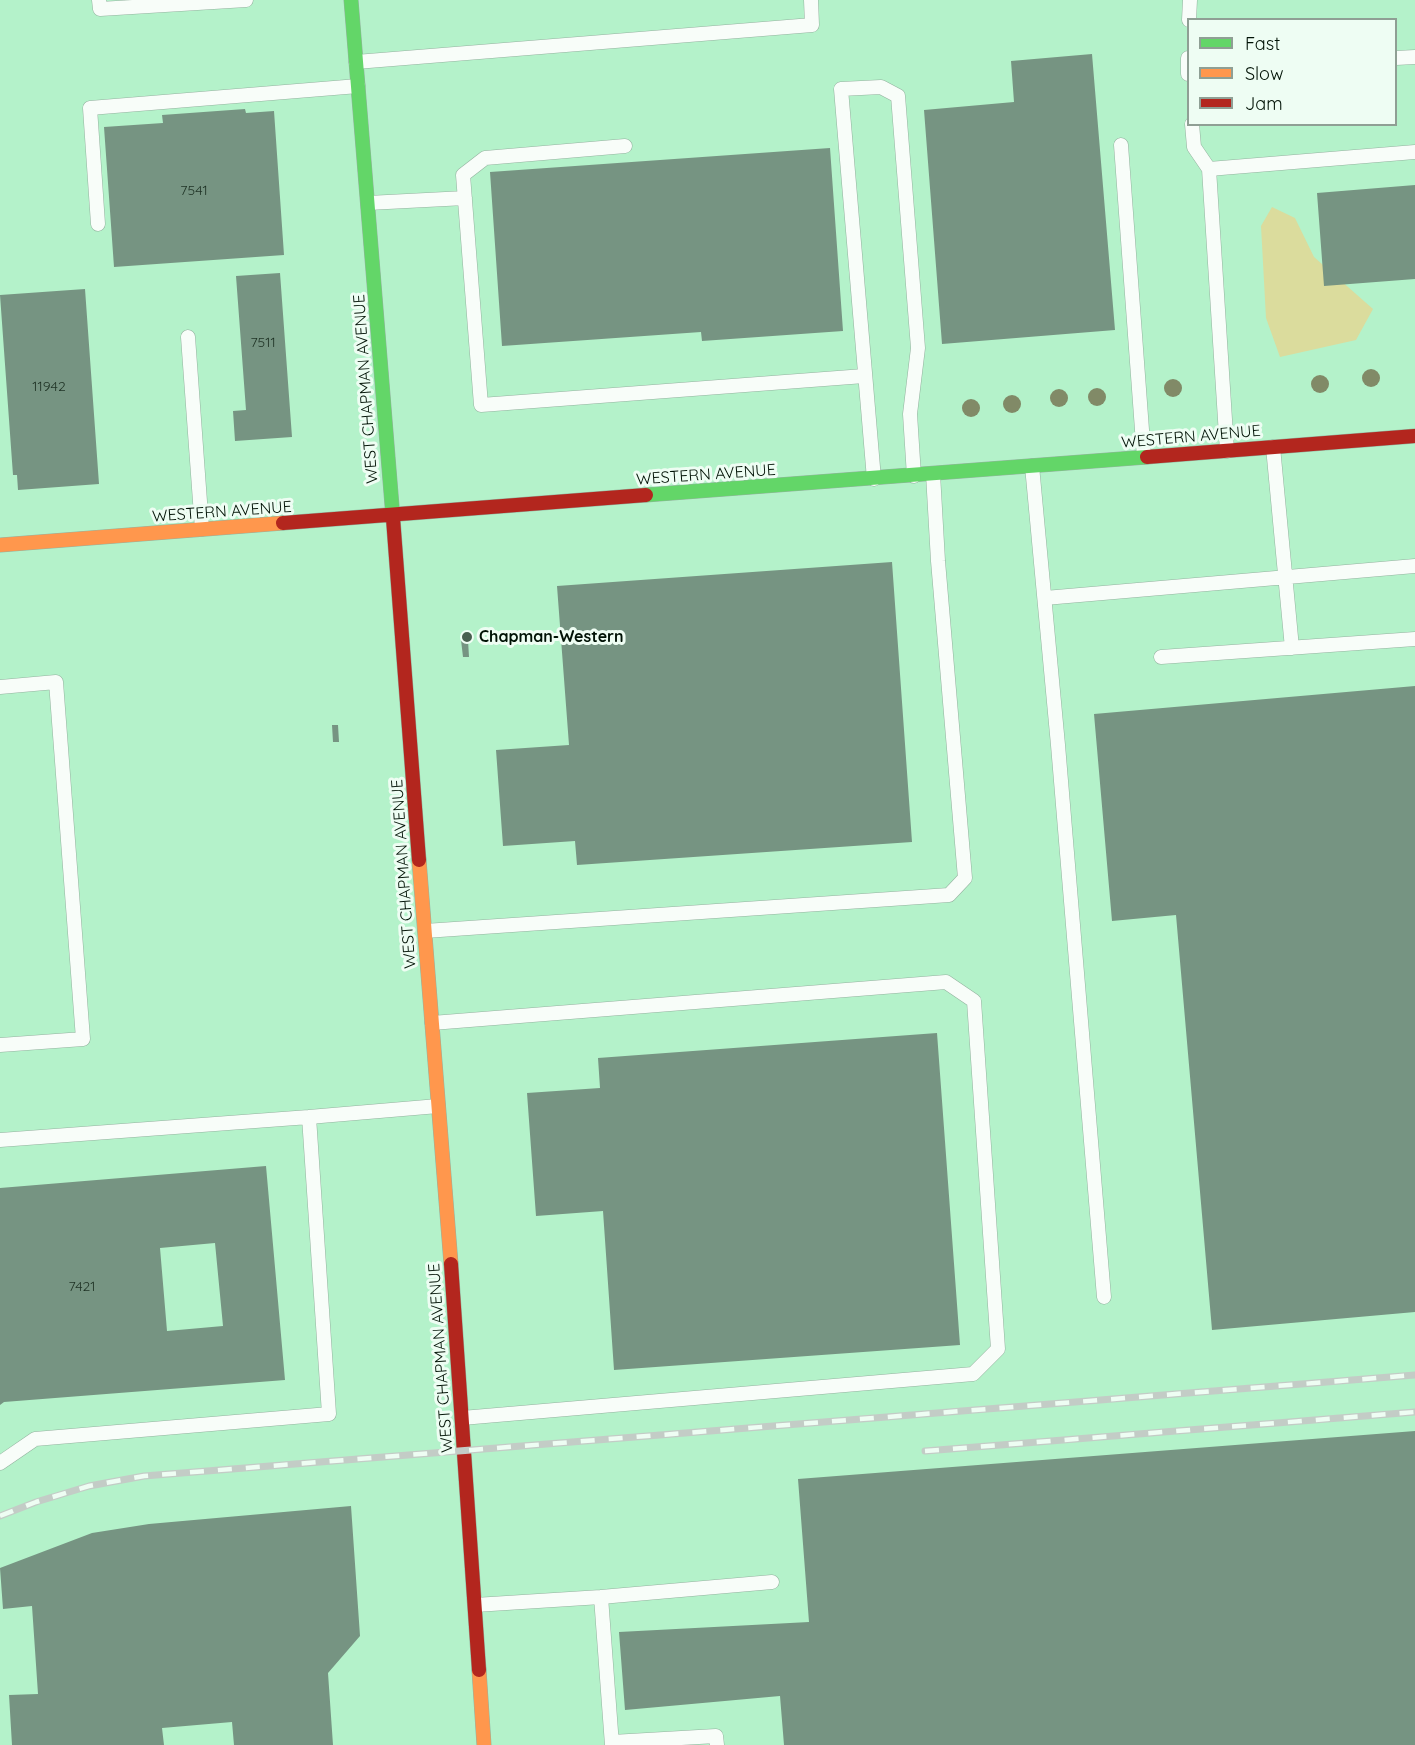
<!DOCTYPE html>
<html>
<head>
<meta charset="utf-8">
<style>
	body { margin:0 }
	#map { position:relative; width:1415px; height:1745px; overflow:hidden; background:#cdefd8; font-family:Quicksand,sans-serif }
	canvas { display:block }
	.legend { position:absolute; left:1187px; top:18px; width:210px; height:108px; box-sizing:border-box; background:#eefdf3; border:2px solid #8f9f94; margin:0; padding:8px 10px; list-style:none; font-size:18px; color:#001205 }
	.legend li { display:flex; align-items:center; gap:12px; height:30px }
	.legend b { width:30px; border:2px solid #8f9f94 }
</style>
</head>
<body>
<div id="map">
<canvas width="1415" height="1745"></canvas>
<ul class="legend">
<li><b style="height:8px;background:#63d668"></b>Fast</li>
<li><b style="height:8px;background:#ff974d"></b>Slow</li>
<li><b style="height:8px;background:#b3261e"></b>Jam</li>
</ul>
</div>
<script>
const ctx = document.querySelector('canvas').getContext('2d');
ctx.lineJoin = 'round';
function paint(path, color) { ctx.fillStyle = color; ctx.fill(path, 'evenodd'); }
const shape = rows => new Path2D(rows.map(r => 'M' + r).join(''));
function trace(path, color, width, dash) { ctx.strokeStyle = color; ctx.lineWidth = width; ctx.lineCap = dash ? 'butt' : 'round'; ctx.setLineDash(dash || []); ctx.stroke(path); }
function label(font, color, halo, rows, align = 'center') {
  ctx.font = font + ' Quicksand,sans-serif'; ctx.lineWidth = 6; ctx.setLineDash([]); ctx.textBaseline = 'middle'; ctx.strokeStyle = halo; ctx.fillStyle = color; for (const [text, x, y, turn = 0] of rows) {
    ctx.save(); ctx.translate(x, y); ctx.rotate((+turn || 0) * Math.PI / 180); ctx.textAlign = isNaN(turn) ? turn : align; if (halo) ctx.strokeText(text, 0, 0); ctx.fillText(text, 0, 0); ctx.restore();
  }
}
paint(shape([
	[0,0,1415,0,1415,1745,0,1745],
	[1188,20,1396,20,1396,124,1188,124]
]), '#b4f2ca');
paint(shape([
	[1272,207,1295,218,1314,257,1373,309,1356,340,1280,357,1266,318,1261,226]
]), '#dbdc9d');
paint(shape([
	[1092,54,1115,330,942,344,924,110,1014,102,1011,61],
	[245,109,246,113,274,111,284,255,114,267,104,127,163,123,162,115],
	[830,148,843,331,702,341,701,332,502,346,490,172],
	[1415,185,1415,279,1324,286,1317,193],
	[280,273,292,437,235,441,233,411,246,410,236,276],
	[85,289,99,484,18,490,17,475,13,475,0,295],
	[892,562,912,842,577,865,575,841,503,846,496,750,569,745,557,586],
	[461,640,468,640,469,657,463,657],
	[1415,686,1415,1312,1212,1330,1176,915,1112,921,1094,714],
	[332,725,338,725,339,742,333,742],
	[937,1033,960,1345,614,1370,603,1211,536,1216,527,1093,600,1088,598,1058],
	[266,1166,285,1380,4,1402,0,1405,0,1188],
	[215,1243,223,1326,167,1331,160,1248],
	[1415,1431,1415,1745,784,1745,780,1696,625,1710,619,1632,809,1622,798,1479],
	[351,1506,360,1636,328,1673,333,1745,234,1745,232,1722,162,1728,164,1745,12,1745,9,1695,38,1694,32,1606,3,1609,0,1568,92,1533,149,1524]
]), '#769482');
const lane = shape([
	[99,0,100,9,246,0],
	[1189,20,1190,0],
	[1396,58,1415,57],
	[356,62,812,25,811,0],
	[1188,74,1188,58],
	[1192,124,1194,147,1209,169,1415,152],
	[1121,145,1144,457],
	[625,146,485,158,463,175,481,405,864,376],
	[1209,169,1227,451],
	[368,203,465,198],
	[98,224,90,108,358,86],
	[188,337,202,529],
	[1273,447,1292,648],
	[1032,466,1058,745,1104,1297],
	[874,479,841,89,881,87,898,96,918,348,910,414,914,476],
	[1045,598,1415,566],
	[1161,657,1415,639],
	[0,687,56,682,83,1039,0,1045],
	[425,931,949,895,965,878,938,561,933,474],
	[432,1023,946,982,974,1001,998,1349,973,1374,462,1418],
	[309,1117,438,1106],
	[0,1140,309,1117,329,1414,35,1439,0,1463],
	[601,1597,772,1582],
	[475,1605,601,1597,612,1745],
	[612,1742,716,1736,717,1745]
]);
const fast = shape([
	[351,0,393,518],
	[646,495,1147,457]
]);
const slow = shape([
	[0,545,283,523],
	[419,860,451,1264],
	[479,1670,484,1745]
]);
const jam = shape([
	[1147,457,1415,436],
	[393,518,419,860],
	[283,523,646,495],
	[451,1264,479,1670]
]);
trace(lane, '#94b29f', 15);
trace(fast, '#94b29f', 15);
trace(slow, '#94b29f', 15);
trace(jam, '#94b29f', 15);
trace(lane, '#f8fdf9', 14);
trace(fast, '#63d668', 14);
trace(slow, '#ff974d', 14);
trace(jam, '#b3261e', 14);
const rail = shape([
	[925,1451,1415,1412],
	[0,1516,36,1502,89,1486,144,1476,1415,1375]
]);
trace(rail, '#c3ccc6', 7);
trace(rail, '#eefdf3', 4.5, [14]);
ctx.fillStyle = '#818a67';
for (const [x, y] of [
	[1371,378],
	[1320,384],
	[1173,388],
	[1097,397],
	[1059,398],
	[1012,404],
	[971,408]
]) { ctx.beginPath(); ctx.arc(x, y, 9, 0, 2 * Math.PI); ctx.fill(); }
for (const [x, y, r, color] of [
	[467,637,6,"#485f4f"]
]) { const dot = new Path2D(); dot.arc(x, y, r, 0, 2 * Math.PI); ctx.fillStyle = color; ctx.fill(dot); trace(dot, '#eefdf3', 2); }
label('14px', '#1e3224', null, [
	["7541",194,191],
	["7511",263,343],
	["11942",49,387],
	["7421",82,1287]
]);
label('16px', '#001205', '#eefdf3', [
	["WEST CHAPMAN AVENUE",366,389,-94],
	["WESTERN AVENUE",1191,437,-5],
	["WESTERN AVENUE",706,475,-4],
	["WESTERN AVENUE",222,512,-4],
	["WEST CHAPMAN AVENUE",404,874,-94],
	["WEST CHAPMAN AVENUE",441,1358,-94]
]);
label('bold 16px', '#001205', '#eefdf3', [
	["Chapman-Western",479,637]
], 'left');
</script>
</body>
</html>
